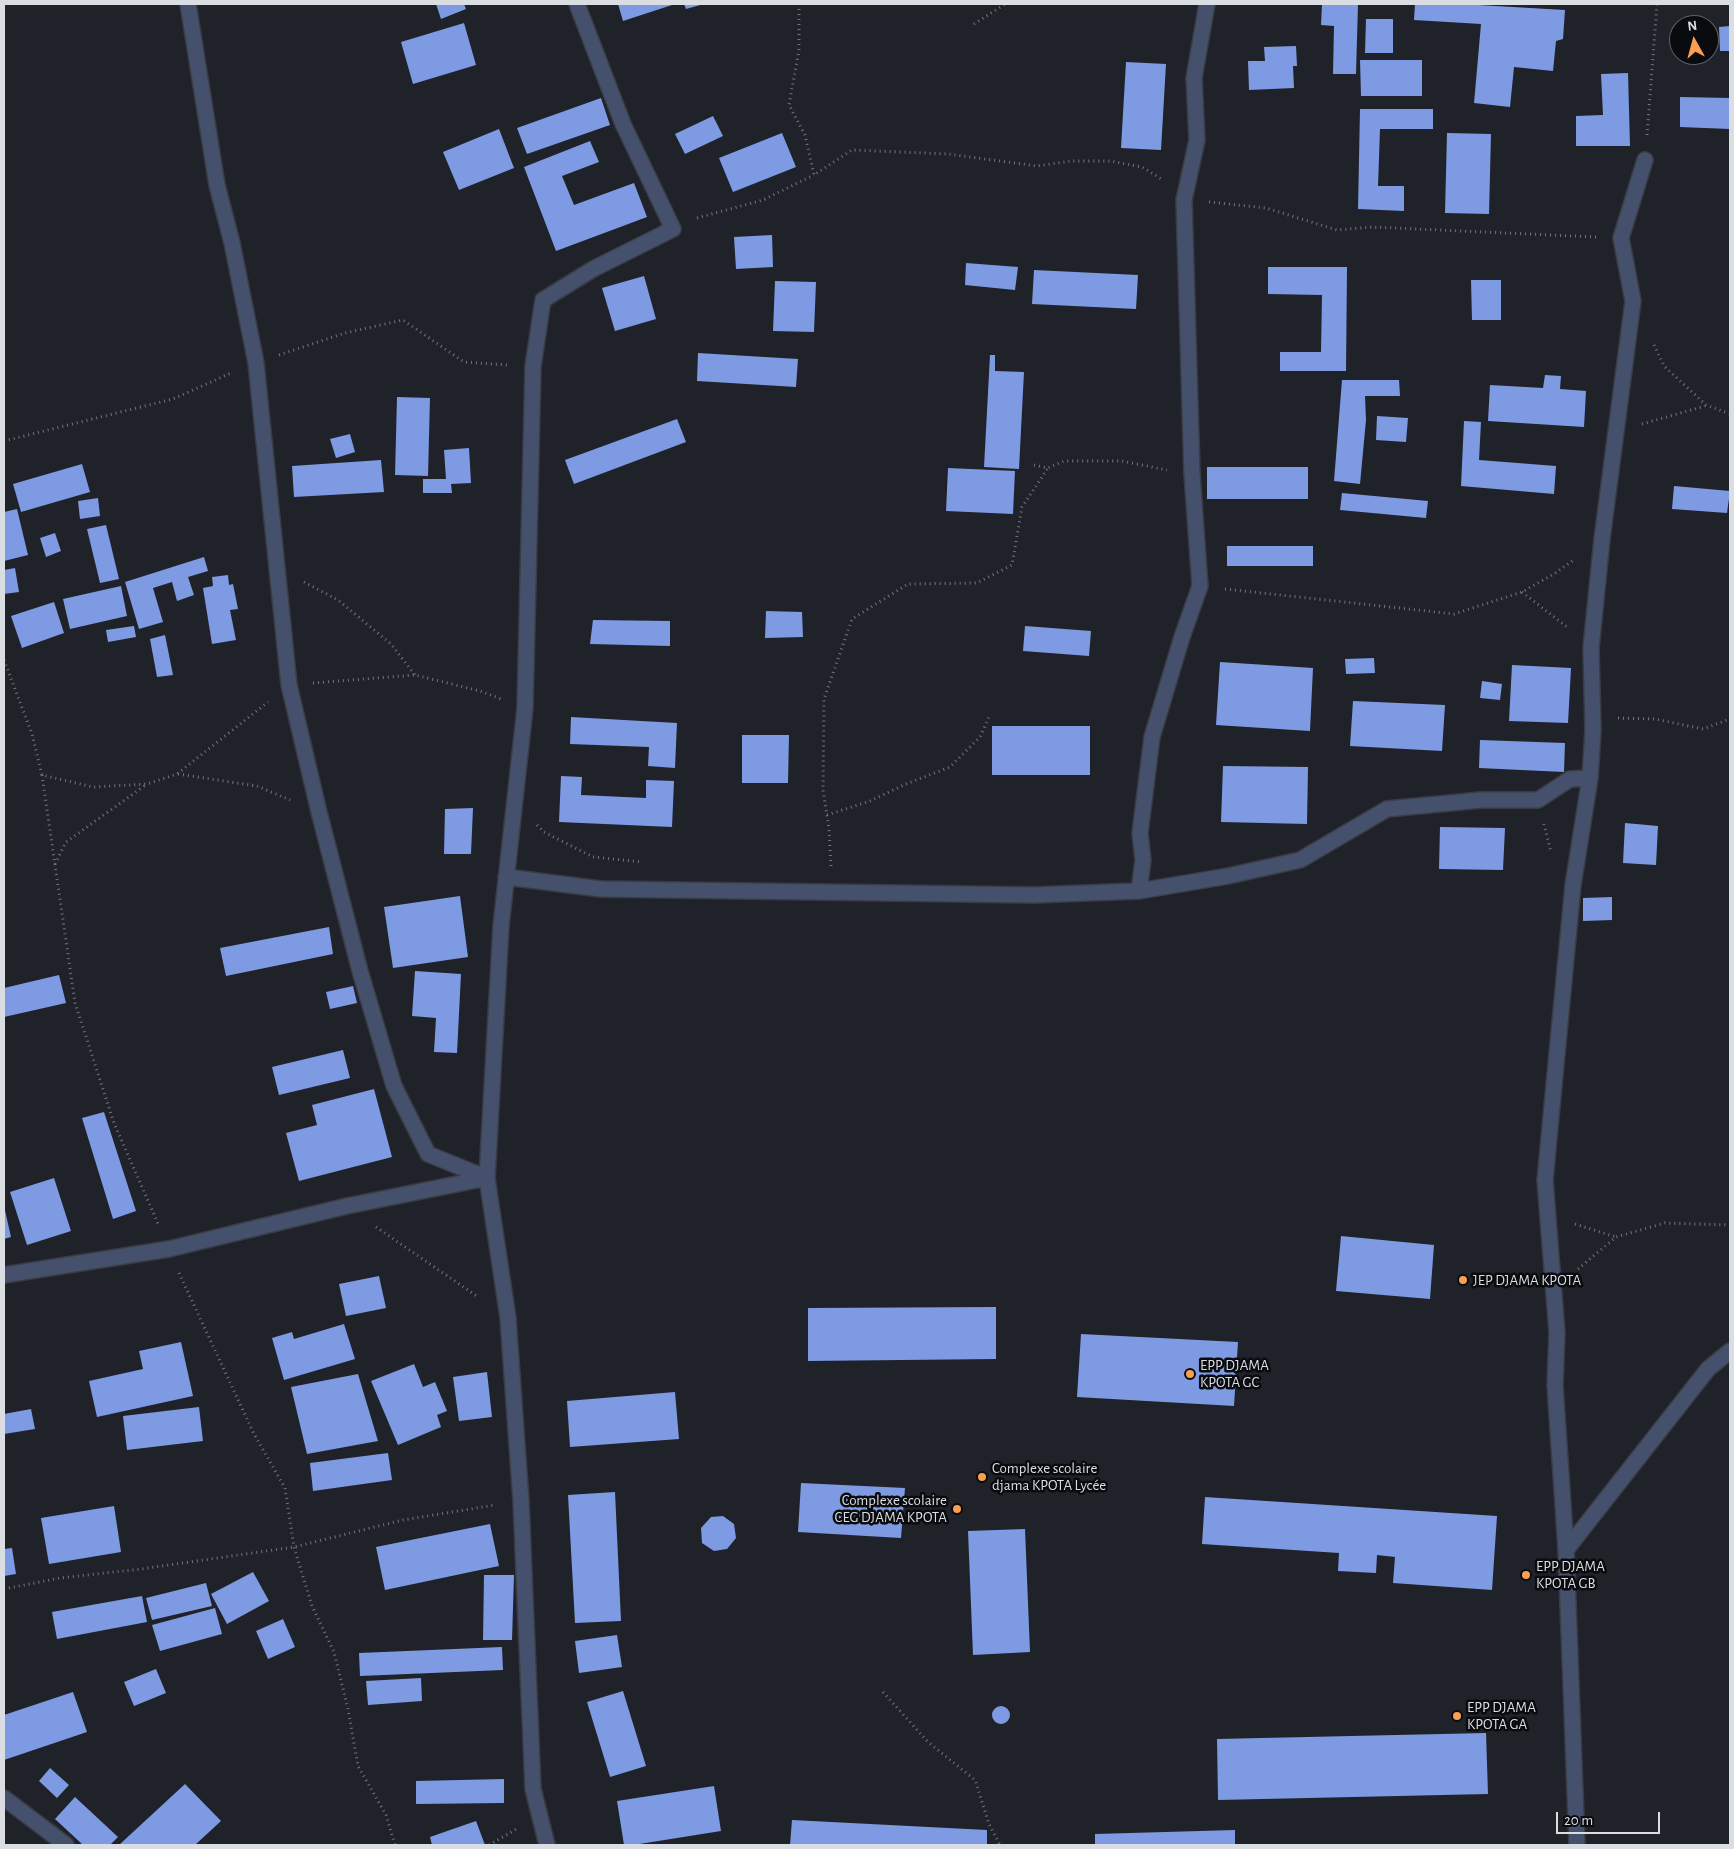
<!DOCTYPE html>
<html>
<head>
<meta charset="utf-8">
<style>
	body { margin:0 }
	#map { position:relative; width:1734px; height:1849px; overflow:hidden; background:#1f2229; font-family:"Alegreya Sans",sans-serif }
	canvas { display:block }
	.frame { position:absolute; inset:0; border:5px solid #dadde2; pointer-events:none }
	.north { position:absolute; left:1669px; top:15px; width:50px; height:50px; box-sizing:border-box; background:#0a0b0e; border:1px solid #5d5f63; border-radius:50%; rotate:353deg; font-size:14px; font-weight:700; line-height:20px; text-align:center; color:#dadde2 }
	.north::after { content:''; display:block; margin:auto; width:18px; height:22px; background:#fb9e52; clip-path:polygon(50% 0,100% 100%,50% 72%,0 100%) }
	.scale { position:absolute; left:1556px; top:1812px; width:104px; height:22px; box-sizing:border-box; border:2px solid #dadde2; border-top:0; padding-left:6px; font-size:15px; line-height:18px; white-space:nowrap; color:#dadde2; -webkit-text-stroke:4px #0a0b0e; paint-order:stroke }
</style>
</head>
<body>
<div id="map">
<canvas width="1734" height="1849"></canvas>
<div class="frame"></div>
<div class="north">N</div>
<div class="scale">20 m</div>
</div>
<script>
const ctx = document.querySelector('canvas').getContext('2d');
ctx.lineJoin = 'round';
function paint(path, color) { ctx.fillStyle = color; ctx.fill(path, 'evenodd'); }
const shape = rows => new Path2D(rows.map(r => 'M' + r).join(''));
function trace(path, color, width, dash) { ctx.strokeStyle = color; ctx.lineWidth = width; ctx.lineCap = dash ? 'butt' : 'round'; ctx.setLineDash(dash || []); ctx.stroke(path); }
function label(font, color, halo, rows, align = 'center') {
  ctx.font = font + ' "Alegreya Sans",sans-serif'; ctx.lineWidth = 5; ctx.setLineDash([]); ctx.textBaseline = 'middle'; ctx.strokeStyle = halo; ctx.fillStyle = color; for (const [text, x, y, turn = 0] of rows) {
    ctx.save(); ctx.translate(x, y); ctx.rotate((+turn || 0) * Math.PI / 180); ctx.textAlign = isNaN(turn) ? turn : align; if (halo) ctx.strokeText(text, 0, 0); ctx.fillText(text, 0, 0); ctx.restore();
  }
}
paint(shape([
	[436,4,464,4,466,9,441,19],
	[618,4,671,4,672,5,623,21],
	[684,4,704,4,686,9],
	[1322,4,1358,4,1356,74,1333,74,1334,26,1321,25],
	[1415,4,1461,4,1565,10,1563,39,1556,41,1553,71,1514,67,1510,107,1474,103,1481,24,1414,20],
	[1366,19,1393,19,1393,53,1365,53],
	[464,23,476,65,413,84,401,42],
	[1730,26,1730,51,1720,51,1719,27],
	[1296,46,1297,66,1293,66,1294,88,1249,90,1248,61,1265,61,1264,47],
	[1360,60,1422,60,1422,96,1361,96],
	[1126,62,1166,64,1161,150,1121,148],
	[1628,73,1630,146,1576,146,1576,116,1603,115,1601,74],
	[1680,97,1730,98,1730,129,1680,127],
	[601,98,610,125,527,154,517,128],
	[1360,109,1433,109,1433,129,1380,129,1378,186,1404,186,1404,211,1358,209],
	[713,116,723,136,685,154,675,134],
	[499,129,514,168,459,190,443,152],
	[782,133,796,167,733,192,719,158],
	[1447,133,1491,134,1489,214,1445,213],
	[590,141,599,162,562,176,574,205,634,183,647,217,556,251,524,167],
	[772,235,773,267,736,269,734,237],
	[966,263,1018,267,1015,290,965,285],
	[1268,267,1347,267,1346,371,1280,371,1280,352,1321,352,1322,295,1268,294],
	[1034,270,1138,275,1136,309,1032,304],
	[644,276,656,319,615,331,602,288],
	[1471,280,1501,280,1501,320,1472,320],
	[775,281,816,282,814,332,773,331],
	[698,353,798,359,796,387,697,381],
	[990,355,995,355,995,371,1024,372,1019,469,984,467],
	[1545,375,1561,376,1560,389,1586,391,1584,427,1488,421,1490,385,1543,388],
	[1342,380,1399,380,1400,396,1365,396,1366,420,1360,484,1334,481],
	[397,397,430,398,428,476,395,475],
	[1377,416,1408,418,1406,442,1376,440],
	[677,419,686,442,574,484,565,460],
	[1464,421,1481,422,1479,460,1556,466,1554,494,1461,486],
	[350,434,355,452,336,458,330,439],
	[469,448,471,483,451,484,452,493,423,493,423,479,446,479,444,450],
	[381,460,384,492,294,497,292,466],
	[82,464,90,492,21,512,13,484],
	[1207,467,1308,467,1308,499,1207,499],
	[948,468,1015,471,1013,514,946,511],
	[1674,486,1730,491,1727,513,1672,509],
	[1342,493,1428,501,1426,518,1340,510],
	[98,498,100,516,80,519,78,501],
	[17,509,28,555,4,561,4,512],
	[106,525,119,579,100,583,87,529],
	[55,533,61,551,46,557,40,538],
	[1227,546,1313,546,1313,566,1227,566],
	[204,557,208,571,188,577,194,595,177,601,172,582,153,588,163,622,139,629,125,582],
	[15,568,19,592,4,594,4,570],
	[228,575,229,585,233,584,238,609,230,610,236,640,212,644,203,588,213,586,212,577],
	[121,586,127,616,70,629,63,599],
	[54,602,64,633,22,648,11,616],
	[766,611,802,612,803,637,765,638],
	[593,620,670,621,670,646,590,644],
	[134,626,136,637,108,642,106,630],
	[1025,626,1091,631,1089,656,1023,651],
	[165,635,173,675,157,677,150,639],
	[1374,658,1375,673,1346,674,1345,659],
	[1220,662,1313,668,1310,731,1216,725],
	[1512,665,1571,668,1568,723,1509,721],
	[1482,681,1502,684,1500,700,1480,698],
	[1353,701,1445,705,1442,751,1350,746],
	[571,717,677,723,675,768,648,766,649,747,570,744],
	[992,726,1090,726,1090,775,992,775],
	[742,735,789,735,788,783,742,783],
	[1480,740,1565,743,1564,772,1479,768],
	[1223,766,1308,767,1307,824,1221,822],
	[561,776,582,777,581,795,646,798,646,780,674,781,672,827,559,822],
	[473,808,471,854,444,854,445,809],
	[1625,823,1658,826,1656,865,1623,863],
	[1440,827,1505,828,1503,870,1439,869],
	[460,896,468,957,393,968,384,907],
	[1612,897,1612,920,1583,921,1583,898],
	[329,927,333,954,226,976,220,948],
	[415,971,461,974,457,1053,434,1052,436,1018,412,1016],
	[59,975,66,1003,4,1017,4,988],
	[353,986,357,1003,330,1009,326,992],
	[343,1050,350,1078,279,1095,272,1067],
	[374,1089,392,1157,299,1181,286,1133,317,1125,312,1105],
	[104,1112,136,1211,113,1219,82,1118],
	[54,1178,71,1231,27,1245,10,1192],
	[4,1206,11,1237,4,1239],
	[1341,1236,1434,1245,1430,1299,1336,1291],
	[379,1276,386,1308,346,1316,339,1284],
	[996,1307,996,1359,808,1361,808,1308],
	[344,1324,355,1359,284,1380,272,1338,292,1332,294,1339],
	[1081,1334,1238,1342,1234,1406,1077,1397],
	[181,1342,193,1396,97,1417,89,1381,143,1369,139,1351],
	[414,1364,423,1387,435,1382,447,1411,437,1415,441,1427,398,1445,371,1381],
	[487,1372,492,1417,459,1421,453,1377],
	[358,1374,378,1441,307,1454,291,1387],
	[675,1392,679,1439,570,1447,567,1401],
	[199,1407,203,1441,127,1450,123,1416],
	[31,1409,35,1429,4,1434,4,1414],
	[388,1453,392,1480,313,1491,310,1463],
	[801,1483,905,1488,901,1538,798,1532],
	[615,1492,621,1621,575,1623,568,1495],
	[1205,1497,1497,1516,1492,1590,1393,1583,1395,1557,1377,1555,1376,1573,1338,1571,1339,1553,1202,1544],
	[114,1506,121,1552,49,1564,41,1518],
	[723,1516,734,1524,736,1538,727,1549,714,1551,702,1543,701,1528,711,1517],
	[490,1524,499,1566,385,1590,376,1547],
	[1025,1529,1030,1652,973,1655,968,1531],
	[12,1548,16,1574,4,1576,4,1549],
	[253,1572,269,1601,227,1624,211,1594],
	[484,1575,514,1575,512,1640,483,1640],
	[206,1583,212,1606,152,1620,146,1598],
	[142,1596,147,1622,57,1639,52,1612],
	[215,1608,222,1634,160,1651,152,1625],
	[283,1619,295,1647,268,1659,256,1631],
	[617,1635,622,1667,579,1673,575,1641],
	[502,1647,503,1670,360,1676,359,1653],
	[156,1669,166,1693,134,1706,124,1682],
	[421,1678,422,1701,368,1705,366,1681],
	[623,1691,646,1766,610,1777,587,1702],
	[73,1692,87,1732,4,1760,4,1715],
	'992 1715a9 9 0 1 1 18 0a9 9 0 1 1-18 0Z',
	[1486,1733,1488,1794,1218,1800,1217,1739],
	[50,1768,69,1785,57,1798,39,1781],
	[504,1779,504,1803,416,1804,416,1781],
	[185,1784,221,1821,195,1845,119,1845],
	[714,1786,721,1831,633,1845,624,1845,617,1801],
	[75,1797,118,1837,110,1845,83,1845,55,1819],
	[792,1820,987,1830,987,1845,790,1845],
	[476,1821,485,1845,432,1845,430,1837],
	[1235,1830,1235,1845,1095,1845,1095,1834]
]), '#7e9ae2');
const minor = shape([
	[188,4,217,185,232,243,256,363,289,685,319,812,360,971,394,1086,428,1154,487,1178,508,1318,521,1501,533,1789,547,1845],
	[506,877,601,889,1034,895,1139,891,1228,876,1300,860,1387,809,1481,800,1538,800,1570,779,1590,778],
	[1139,891,1143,860,1140,833,1152,737,1182,637,1200,586,1192,474,1184,200,1197,140,1194,78,1207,4],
	[4,1275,169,1249,347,1206,487,1178,501,926,525,708,533,366,543,300,593,269,673,229,623,124,577,4],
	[1566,1550,1708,1369,1730,1351],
	[4,1798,66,1845],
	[1577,1845,1566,1550,1555,1385,1557,1333,1545,1180,1573,885,1590,778,1593,730,1591,648,1602,539,1633,301,1621,238,1645,160]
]);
trace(minor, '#393c43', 18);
trace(shape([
	[799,4,799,50,789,105,805,135,814,175,852,150,948,154,1037,166,1071,161,1110,161,1142,167,1163,180],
	[974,24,1005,4],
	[1647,135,1657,4],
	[1209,202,1266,208,1337,230,1372,227,1596,237],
	[697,218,763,200,814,175],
	[1654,345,1664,366,1706,405,1730,414],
	[279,355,345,333,403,320,464,362,507,365],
	[1642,424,1705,406],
	[4,441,173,399,231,373],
	[1034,465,1048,468,1064,461,1122,461,1167,470],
	[304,582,338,600,391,644,415,675],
	[1225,589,1454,614,1522,592,1554,574,1575,559],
	[1522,592,1567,627],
	[4,660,32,734,42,775,93,787,147,784,177,774,268,702],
	[313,683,415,675,480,691,501,699],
	[1618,718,1655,719,1703,729,1730,719],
	[178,774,257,786,290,800],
	[42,775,75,1003,114,1123,159,1226],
	[827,815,870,801,906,784,950,767,980,737,989,717],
	[1544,824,1551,852],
	[537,825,544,832,593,857,642,862],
	[55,864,66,842,147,784],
	[831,866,829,829,823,790,824,699,852,619,908,584,977,583,1012,565,1022,507,1048,468],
	[1575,1224,1616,1237],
	[376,1227,478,1297],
	[1578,1269,1616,1237,1665,1223,1730,1225],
	[179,1273,254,1434,285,1488,294,1547,312,1606,334,1652,348,1709,358,1766,386,1815,395,1845],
	[4,1589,60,1578,141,1569,294,1547,403,1520,495,1505],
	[883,1692,928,1742,975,1780,989,1824,1000,1845],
	[489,1845,518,1828]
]), '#73767c', 3, [1, 4]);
trace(minor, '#45506d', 15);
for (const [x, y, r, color] of [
	[1463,1280,5,"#fb9e52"],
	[1190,1374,5,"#fb9e52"],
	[982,1477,5,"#fb9e52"],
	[957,1509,5,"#fb9e52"],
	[1526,1575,5,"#fb9e52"],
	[1457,1716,5,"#fb9e52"]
]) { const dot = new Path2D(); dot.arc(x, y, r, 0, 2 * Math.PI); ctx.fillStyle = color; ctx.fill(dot); trace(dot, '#0a0b0e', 2); }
label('15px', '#dadde2', '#0a0b0e', [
	["JEP DJAMA KPOTA",1473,1280],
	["EPP DJAMA",1200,1365],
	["KPOTA GC",1200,1382],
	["Complexe scolaire",992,1468],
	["djama KPOTA Lycée",992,1485],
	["Complexe scolaire",947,1500,"right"],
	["CEG DJAMA KPOTA",947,1517,"right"],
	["EPP DJAMA",1536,1566],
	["KPOTA GB",1536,1583],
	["EPP DJAMA",1467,1707],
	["KPOTA GA",1467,1724]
], 'left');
</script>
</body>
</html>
